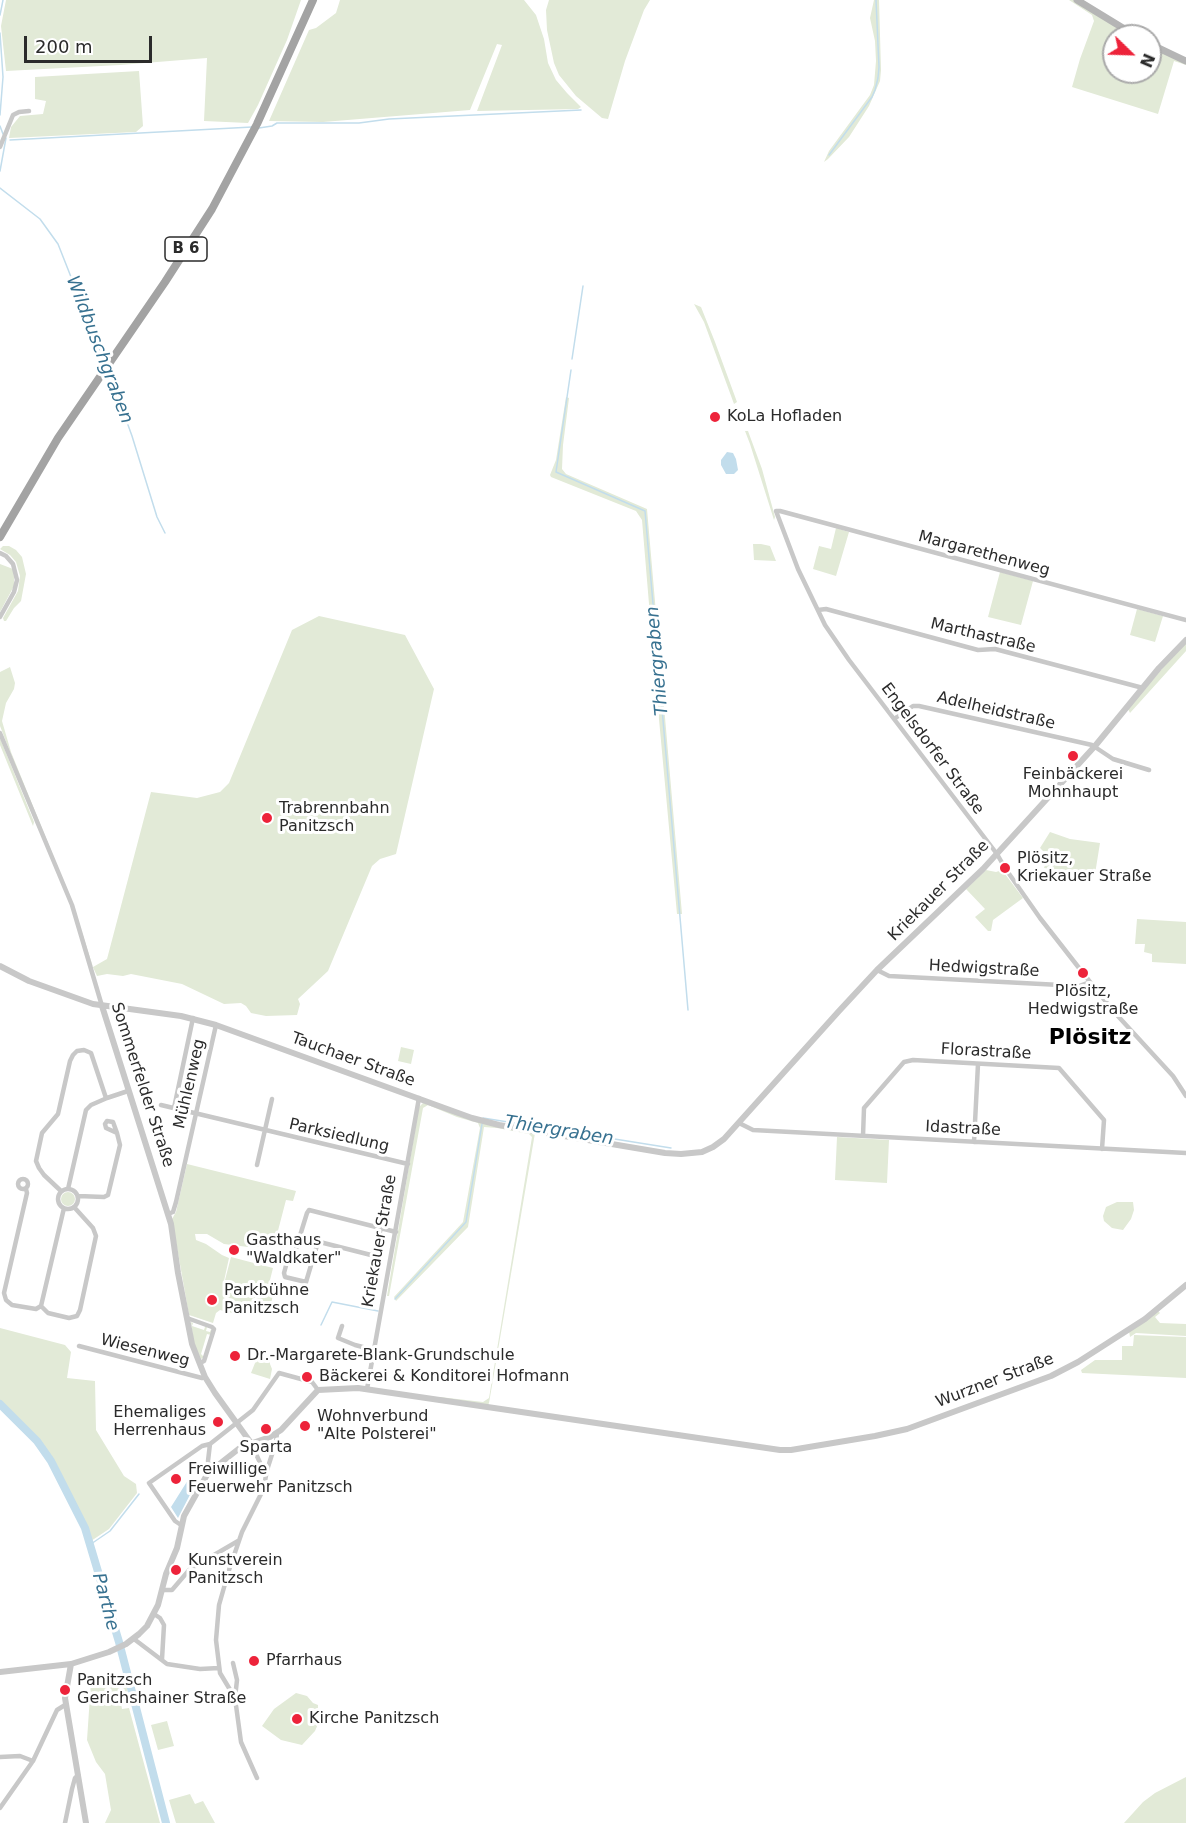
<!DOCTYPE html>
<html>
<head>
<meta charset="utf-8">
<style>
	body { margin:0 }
	#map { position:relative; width:1186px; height:1823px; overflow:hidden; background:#fff; font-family:"DejaVu Sans",sans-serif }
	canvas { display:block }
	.north { position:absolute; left:1102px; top:24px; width:60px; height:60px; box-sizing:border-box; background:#fff; border:2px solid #aaa; border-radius:50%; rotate:113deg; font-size:16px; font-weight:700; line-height:24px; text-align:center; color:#2b2b2b }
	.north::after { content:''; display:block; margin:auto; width:21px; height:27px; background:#ed233a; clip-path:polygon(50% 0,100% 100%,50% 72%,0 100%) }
	.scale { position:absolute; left:24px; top:36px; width:128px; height:27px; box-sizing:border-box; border:3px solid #2b2b2b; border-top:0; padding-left:8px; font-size:18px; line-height:21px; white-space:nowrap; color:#2b2b2b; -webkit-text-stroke:4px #fff; paint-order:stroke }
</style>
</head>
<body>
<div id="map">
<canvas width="1186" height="1823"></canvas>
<div class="north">N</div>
<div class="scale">200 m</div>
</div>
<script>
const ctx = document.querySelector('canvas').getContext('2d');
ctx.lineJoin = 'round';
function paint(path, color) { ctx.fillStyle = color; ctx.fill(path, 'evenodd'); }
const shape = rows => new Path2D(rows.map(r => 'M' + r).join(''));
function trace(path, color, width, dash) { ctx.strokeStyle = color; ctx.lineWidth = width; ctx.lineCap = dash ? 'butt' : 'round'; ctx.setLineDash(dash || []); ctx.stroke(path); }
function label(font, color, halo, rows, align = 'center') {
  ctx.font = font + ' "DejaVu Sans",sans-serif'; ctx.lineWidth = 6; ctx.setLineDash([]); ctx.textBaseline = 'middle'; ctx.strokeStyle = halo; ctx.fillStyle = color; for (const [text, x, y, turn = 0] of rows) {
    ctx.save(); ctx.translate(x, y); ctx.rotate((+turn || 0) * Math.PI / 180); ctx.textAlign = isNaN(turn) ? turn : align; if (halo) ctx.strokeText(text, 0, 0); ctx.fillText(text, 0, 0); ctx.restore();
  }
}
paint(shape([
	[6,0,301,0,287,40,258,105,248,123,204,121,207,58,120,65,6,71,1,26],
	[340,0,524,0,536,15,544,39,548,63,556,80,567,93,581,107,578,109,477,111,502,45,497,44,470,110,323,122,269,121,309,30,316,28,336,13],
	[549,0,650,0,644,10,625,61,608,119,602,118,576,96,559,75,554,63,547,30,546,10],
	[874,0,879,0,881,70,880,81,869,106,849,137,828,159,824,162,829,151,870,95,874,85,876,61,875,41,870,18],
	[1069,0,1073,0,1131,36,1114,36,1114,72,1150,72,1150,47,1186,64,1186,65,1174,61,1158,114,1072,87,1080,59,1094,21,1092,15],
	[139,71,143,126,136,132,9,138,11,127,20,116,43,114,46,101,35,99,35,77],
	[694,304,701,307,715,342,737,402,734,404,704,322],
	[566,397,569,398,563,445,562,469,566,474,647,509,682,914,677,914,655,676,642,520,636,511,551,477,550,475,556,460],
	[745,431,748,431,762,469,775,517,774,520,750,444],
	[836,528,849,532,836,576,813,569,819,546,831,549],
	[753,544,761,544,770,546,776,561,754,560],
	[3,546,9,546,16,550,22,557,26,574,21,601,14,608,6,621,4,621,3,618,18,591,20,576,16,562,10,555,0,549],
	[0,564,13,569,14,577,14,586,0,612],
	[1000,572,1033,581,1021,625,988,617],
	[1137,609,1163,616,1155,642,1130,635],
	[319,616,405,635,434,689,396,854,380,859,372,866,328,971,298,999,300,1004,297,1015,266,1016,251,1013,246,1006,241,1003,224,1004,182,984,131,974,123,976,107,974,97,976,91,963,73,904,24,788,0,726,0,672,10,667,15,683,14,689,6,703,2,721,11,752,74,907,93,967,107,959,151,792,197,798,220,792,229,783,292,630],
	[1186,642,1186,651,1130,713,1128,709,1172,657],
	[0,738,34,822,33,826,0,745],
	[1050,832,1070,839,1100,843,1095,874,1044,868,1048,856,1040,848],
	[986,870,996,872,1002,870,1023,898,993,920,991,931,988,931,975,917,985,909,966,889],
	[1137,919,1186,922,1186,964,1152,962,1152,954,1144,952,1145,944,1135,944],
	[401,1047,414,1050,411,1064,398,1061],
	[423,1103,535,1133,489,1403,488,1405,439,1398,440,1397,483,1402,489,1398,532,1137,529,1134,497,1128,484,1127,468,1227,396,1301,394,1297,463,1222,480,1128,478,1123,457,1117,428,1105,423,1108,389,1296,387,1296,419,1107],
	[837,1137,889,1140,887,1183,835,1180],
	[187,1164,296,1191,293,1201,286,1200,274,1246,264,1243,258,1247,252,1245,249,1241,248,1247,224,1244,207,1234,195,1234,196,1240,206,1244,222,1255,229,1258,224,1281,257,1291,252,1312,237,1309,232,1313,220,1310,216,1313,213,1323,189,1315,172,1219,176,1212],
	'61 1199a7 7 0 1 1 14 0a7 7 0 1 1-14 0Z',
	[1117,1202,1133,1202,1134,1210,1131,1219,1123,1230,1112,1228,1104,1221,1103,1216,1106,1207],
	[231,1257,273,1268,267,1292,225,1280],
	[258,1292,273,1295,271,1304,256,1300],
	[1158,1311,1160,1313,1155,1317,1160,1323,1186,1324,1186,1336,1136,1333,1130,1337,1129,1331],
	[191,1322,193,1323,192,1326,204,1330,205,1327,207,1327,206,1331,210,1332,211,1329,212,1330,211,1335,207,1334,201,1354,203,1356,203,1358,201,1359,194,1344],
	[0,1328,65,1345,71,1352,67,1378,95,1381,96,1430,124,1476,136,1484,137,1493,109,1529,91,1541,78,1507,54,1463,38,1439,0,1401],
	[1134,1335,1186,1337,1186,1378,1082,1373,1081,1370,1095,1360,1122,1360,1122,1346,1133,1346],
	[261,1357,270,1358,270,1364,272,1369,270,1379,251,1373,257,1358],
	[124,1678,129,1696,120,1698,122,1709,129,1708,160,1823,105,1823,111,1810,105,1774,96,1762,87,1740,91,1681],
	[296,1693,307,1696,313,1703,318,1705,318,1709,321,1717,315,1731,302,1745,281,1740,262,1726,274,1709],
	[167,1721,174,1746,158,1750,151,1725],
	[1186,1777,1186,1823,1124,1823,1143,1802,1155,1793],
	[190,1794,195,1804,203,1801,215,1823,176,1823,169,1800]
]), '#e2ead7');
paint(shape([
	[727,452,733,453,736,459,738,470,734,474,726,474,721,465,721,460],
	[188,1480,195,1485,178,1518,171,1507]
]), '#c2ddec');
trace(shape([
	[0,15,3,0],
	[0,33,3,77,0,115],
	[0,126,3,134],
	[259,128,272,126,277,123,359,123,389,119,581,110],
	[10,140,252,127],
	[829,155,872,97,875,90,878,78,879,67,876,0],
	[0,171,6,138],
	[0,188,40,219,58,244,105,363],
	[572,359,583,286],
	[108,370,132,436,157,517,165,533],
	[571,370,556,472,645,511,688,1010],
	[483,1118,671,1148],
	[395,1299,466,1222,482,1124],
	[321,1325,332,1302,378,1311],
	[91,1544,110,1531,139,1494]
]), '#c2ddec', 1.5);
trace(shape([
	[0,1404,37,1441,51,1461,85,1528,119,1642,166,1823]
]), '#c2ddec', 8);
trace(shape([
	[0,147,13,115,19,112,29,111],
	[0,553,6,556,13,564,17,580,14,592,0,617],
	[818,610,826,609,978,650,995,649,1143,688],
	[1186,620,780,511,776,511,798,569,825,625,849,660,997,854,1005,868,1040,918,1090,982,1116,1014,1173,1076,1186,1096],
	[894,719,913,706,919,706,1092,745,1113,759,1149,770],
	[0,733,72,905,102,1006],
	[877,970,889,976,1079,986,1090,982],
	[161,1105,408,1164],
	[174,1108,193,1018],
	[107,1121,113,1122,117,1133,106,1128,105,1124,107,1121],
	[739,1123,753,1130,1186,1153],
	[863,1136,864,1108,904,1062,913,1060,1059,1068,1104,1120,1102,1149],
	[974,1142,978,1064],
	[257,1165,272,1099],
	'18 1184a5 5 0 1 1 10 0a5 5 0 1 1-10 0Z',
	'58 1199a10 10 0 1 1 20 0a10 10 0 1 1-20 0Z',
	[26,1189,27,1193,4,1293,6,1300,12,1305,36,1309,41,1306],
	[68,1189,86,1110,91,1105,107,1098,128,1091],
	[61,1191,44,1175,39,1168,36,1161,42,1133,58,1114,70,1061,73,1055,77,1051,84,1050,91,1053,106,1098],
	[78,1196,104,1197,108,1195,120,1145,117,1133],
	[168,1214,173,1212,176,1202,216,1025],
	[300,1237,371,1255,375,1251,381,1228],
	[318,1242,306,1282,285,1277,284,1273,287,1262,294,1255,307,1213,309,1210,396,1232],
	[41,1306,48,1313,69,1318,77,1316,80,1310,96,1236,93,1228,74,1207],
	[41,1306,64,1208],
	[187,1318,212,1327,214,1329,204,1361,200,1363],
	[342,1326,338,1338,355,1345,374,1350],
	[79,1346,202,1378,205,1377],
	[367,1389,419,1098],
	[251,1443,262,1467,267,1470,265,1481,262,1492,242,1532,229,1570,219,1605,216,1640,220,1673,235,1698,241,1742,257,1778],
	[211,1469,208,1461,210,1444,253,1410,279,1373,312,1382,318,1390],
	[267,1470,276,1442,277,1433],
	[181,1525,175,1521,149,1483,202,1446,210,1444],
	[162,1590,172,1590,190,1569,238,1541],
	[154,1614,160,1618,164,1625,162,1659],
	[134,1639,167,1664,200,1669,219,1668],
	[233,1663,237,1680,235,1698],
	[0,1757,20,1756,33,1761],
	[0,1808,33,1761,57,1710,65,1705],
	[65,1823,72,1789,75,1778,78,1775]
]), '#c8c8c8', 4.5);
trace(shape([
	[0,966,29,981,93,1004,181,1016,216,1025,472,1118,499,1125,665,1153,681,1154,702,1152,713,1147,724,1139,839,1011,877,970,983,869,1095,746,1159,668,1186,640],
	[102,1006,171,1224,178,1273,192,1344,205,1377,215,1393,251,1443],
	[71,1664,65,1698,86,1823],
	[0,1672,71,1664,109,1652,126,1644,139,1634,147,1626,158,1605,166,1574,177,1548,184,1516,208,1473,241,1447,270,1437,281,1430,318,1390,358,1388,780,1450,791,1450,875,1436,907,1429,1051,1376,1078,1362,1145,1319,1186,1285]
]), '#c8c8c8', 6);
trace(shape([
	[1077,0,1136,36],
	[1150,44,1186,61]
]), '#b5b5b5', 7);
trace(shape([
	[0,537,58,438,165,282,212,209,257,124,313,0]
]), '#a3a3a3', 8);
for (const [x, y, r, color] of [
	[715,417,6,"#ed233a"],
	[1073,756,6,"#ed233a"],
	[267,818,6,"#ed233a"],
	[1005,868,6,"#ed233a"],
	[1083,973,6,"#ed233a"],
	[234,1250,6,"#ed233a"],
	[212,1300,6,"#ed233a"],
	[235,1356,6,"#ed233a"],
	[307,1377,6,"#ed233a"],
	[218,1422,6,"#ed233a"],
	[305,1426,6,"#ed233a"],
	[266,1429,6,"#ed233a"],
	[176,1479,6,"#ed233a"],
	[176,1570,6,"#ed233a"],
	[254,1661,6,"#ed233a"],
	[65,1690,6,"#ed233a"],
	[297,1719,6,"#ed233a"]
]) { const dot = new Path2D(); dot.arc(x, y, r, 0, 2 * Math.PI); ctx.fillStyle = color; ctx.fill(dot); trace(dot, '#fff', 2); }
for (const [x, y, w] of [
	[186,249,42]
]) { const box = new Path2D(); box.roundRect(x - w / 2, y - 12, w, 24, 4.5); ctx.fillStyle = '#fff'; ctx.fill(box); trace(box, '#2b2b2b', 1.5); }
label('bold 15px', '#2b2b2b', null, [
	["B 6",186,249]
]);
label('16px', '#2b2b2b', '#fff', [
	["KoLa Hofladen",727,417],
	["Feinbäckerei",1073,775,"center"],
	["Mohnhaupt",1073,793,"center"],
	["Trabrennbahn",279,809],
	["Panitzsch",279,827],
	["Plösitz,",1017,859],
	["Kriekauer Straße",1017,877],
	["Plösitz,",1083,992,"center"],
	["Hedwigstraße",1083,1010,"center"],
	["Gasthaus",246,1241],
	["\"Waldkater\"",246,1259],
	["Parkbühne",224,1291],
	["Panitzsch",224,1309],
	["Dr.-Margarete-Blank-Grundschule",247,1356],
	["Bäckerei & Konditorei Hofmann",319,1377],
	["Ehemaliges",206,1413,"right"],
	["Herrenhaus",206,1431,"right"],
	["Wohnverbund",317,1417],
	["\"Alte Polsterei\"",317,1435],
	["Sparta",266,1448,"center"],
	["Freiwillige",188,1470],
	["Feuerwehr Panitzsch",188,1488],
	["Kunstverein",188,1561],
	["Panitzsch",188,1579],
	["Pfarrhaus",266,1661],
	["Panitzsch",77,1681],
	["Gerichshainer Straße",77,1699],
	["Kirche Panitzsch",309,1719]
], 'left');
label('16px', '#2b2b2b', '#fff', [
	["Margarethenweg",984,554,15],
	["Marthastraße",983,636,13],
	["Adelheidstraße",996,711,13],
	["Engelsdorfer Straße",932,749,53],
	["Kriekauer Straße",939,891,-45],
	["Hedwigstraße",984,969,3],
	["Florastraße",986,1052,3],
	["Tauchaer Straße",353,1060,20],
	["Mühlenweg",190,1084,-77],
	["Sommerfelder Straße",142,1085,72],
	["Idastraße",963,1129,3],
	["Parksiedlung",339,1136,13],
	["Kriekauer Straße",380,1241,-80],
	["Wiesenweg",145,1351,14],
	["Wurzner Straße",995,1381,-21]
]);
label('italic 18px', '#377190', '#fff', [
	["Wildbuschgraben",99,350,69],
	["Thiergraben",658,661,-95],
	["Thiergraben",559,1131,9],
	["Parthe",105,1602,75]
]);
label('bold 22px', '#000', '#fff', [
	["Plösitz",1090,1038]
]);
</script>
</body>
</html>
